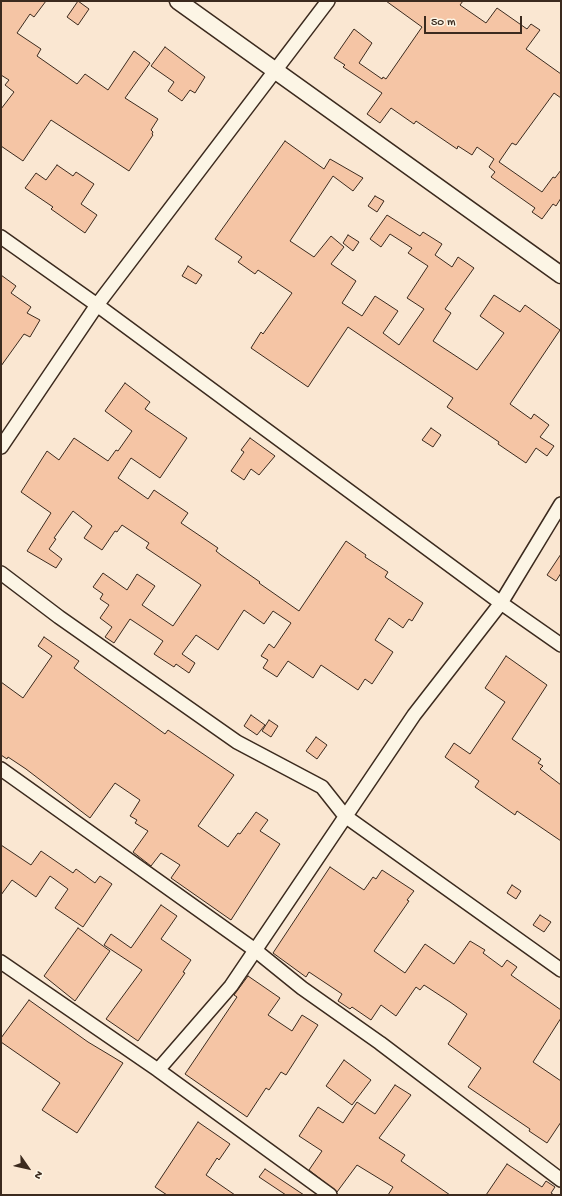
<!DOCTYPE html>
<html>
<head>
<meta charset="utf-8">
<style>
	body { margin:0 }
	#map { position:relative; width:562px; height:1196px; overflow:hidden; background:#fae7d2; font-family:"Gochi Hand",sans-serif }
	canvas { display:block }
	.frame { position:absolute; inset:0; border:2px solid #3b2a1e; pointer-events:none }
	.north { position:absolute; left:8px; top:1148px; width:40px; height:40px; -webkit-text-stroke:3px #fcf5e5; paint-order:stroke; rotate:124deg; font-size:11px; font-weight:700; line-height:16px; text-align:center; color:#3b2a1e }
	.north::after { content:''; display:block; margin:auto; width:14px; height:18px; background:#3b2a1e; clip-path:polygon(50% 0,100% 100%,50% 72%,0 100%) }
	.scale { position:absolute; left:424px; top:16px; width:98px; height:18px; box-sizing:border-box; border:2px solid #3b2a1e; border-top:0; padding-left:5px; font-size:12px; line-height:14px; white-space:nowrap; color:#3b2a1e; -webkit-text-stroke:3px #fcf5e5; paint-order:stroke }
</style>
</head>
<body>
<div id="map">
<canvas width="562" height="1196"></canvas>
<div class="frame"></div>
<div class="north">N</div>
<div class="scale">50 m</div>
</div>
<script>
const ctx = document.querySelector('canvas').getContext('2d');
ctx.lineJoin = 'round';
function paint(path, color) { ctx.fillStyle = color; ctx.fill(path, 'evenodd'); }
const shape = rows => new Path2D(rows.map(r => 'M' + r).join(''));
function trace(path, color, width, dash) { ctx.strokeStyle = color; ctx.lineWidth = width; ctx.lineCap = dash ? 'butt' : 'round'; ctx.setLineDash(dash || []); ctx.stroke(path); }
const building = shape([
	[1,1,46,1,34,17,30,14,17,33,41,49,37,56,77,84,85,74,108,90,134,51,150,63,125,98,158,119,151,130,153,132,152,134,153,135,129,171,51,120,23,161,1,146,1,109,14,92,5,85,9,80,1,75,1,1],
	[78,1,89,9,78,25,67,17,78,1],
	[386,1,463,1,460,5,486,23,497,8,527,29,531,24,540,30,526,49,561,74,561,98,554,93,516,145,512,143,499,162,542,192,553,177,555,178,561,170,561,198,556,206,553,204,542,219,532,212,535,208,491,177,495,172,489,167,494,159,477,147,472,155,458,146,457,149,435,134,416,121,414,124,391,108,380,123,367,114,382,93,343,67,345,65,334,58,354,29,372,43,359,63,382,79,383,77,386,79,422,27,386,1],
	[165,47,205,77,195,93,190,90,182,101,168,91,174,82,151,66,165,47],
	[285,141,324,169,330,159,363,178,353,191,333,176,290,241,314,257,331,236,344,247,331,264,356,281,342,303,362,316,375,296,398,311,383,333,399,345,424,309,407,298,428,266,408,253,412,248,390,234,381,247,370,239,387,215,420,236,423,232,442,244,435,255,452,267,458,257,474,268,445,309,451,313,433,341,477,370,504,333,480,316,494,295,520,312,525,305,560,330,510,404,531,419,534,414,549,425,540,437,554,446,547,456,536,448,526,463,498,444,499,442,447,407,453,398,348,327,308,387,251,348,261,332,263,334,292,293,258,270,255,274,238,262,242,257,215,239,285,141],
	[57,165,73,176,76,172,94,184,81,204,97,215,85,233,51,209,53,207,25,188,36,173,46,180,57,165],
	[375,196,384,201,377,212,368,206,375,196],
	[348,235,359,242,353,251,343,243,348,235],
	[188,266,202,275,196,284,182,276,188,266],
	[1,275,16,286,11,293,31,307,27,313,40,320,30,337,24,334,1,366,1,275],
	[125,383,150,402,145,409,187,438,160,478,131,458,118,478,148,499,154,490,188,513,181,523,218,548,216,551,221,555,260,582,259,583,299,611,346,541,366,555,365,557,388,572,385,577,423,603,412,621,409,619,403,628,389,618,375,640,393,652,372,684,365,679,358,690,321,665,313,678,288,661,277,677,263,668,268,660,261,656,269,644,274,648,291,623,273,611,264,624,244,610,218,650,196,635,182,654,195,663,189,673,176,664,174,667,154,654,163,641,130,619,114,643,105,637,112,627,100,618,109,605,100,599,103,594,93,587,103,573,127,590,137,574,155,586,142,605,173,626,201,585,146,548,149,543,122,525,117,532,115,531,102,550,84,538,92,526,73,511,54,538,56,539,49,549,62,559,56,568,27,551,51,513,21,492,47,451,59,460,74,438,108,461,116,450,118,451,132,431,105,411,125,383],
	[431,428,441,435,433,447,422,440,431,428],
	[250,438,275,456,259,475,251,469,244,480,231,471,244,452,241,450,250,438],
	[561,554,561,573,556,581,547,575,561,554],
	[44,637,79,661,74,668,82,674,165,734,168,730,234,775,198,826,228,847,238,833,240,834,256,812,268,820,260,831,280,844,231,920,171,878,180,865,161,853,151,866,133,852,148,831,135,823,137,820,130,816,140,800,115,783,90,818,26,769,8,757,7,759,1,755,1,682,23,698,52,656,38,646,44,637],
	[506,656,547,685,512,739,541,759,538,763,543,766,540,769,561,785,561,841,517,811,515,815,475,787,479,781,445,757,454,743,470,754,505,702,485,688,506,656],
	[251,715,265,725,257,735,244,726,251,715],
	[269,720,278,726,271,737,262,731,269,720],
	[316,737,327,745,317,759,306,751,316,737],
	[1,845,31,865,41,851,73,873,76,869,95,883,100,876,112,884,83,927,55,908,68,889,50,876,36,897,12,880,1,895,1,845],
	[330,867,364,890,373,877,376,879,382,870,414,891,407,900,409,901,374,951,405,973,425,944,454,964,470,941,485,950,483,953,502,967,507,960,517,967,511,975,561,1010,561,1018,533,1062,561,1081,561,1122,547,1143,529,1131,530,1129,468,1087,481,1068,448,1044,467,1014,450,1002,424,985,420,990,416,987,396,1016,381,1005,371,1020,352,1007,350,1009,338,1001,342,994,309,972,306,977,273,953,330,867],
	[512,885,521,891,516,899,507,893,512,885],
	[161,905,177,916,161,939,191,960,183,972,185,973,138,1041,106,1019,142,970,104,945,111,934,131,948,161,905],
	[540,915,551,922,544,932,533,925,540,915],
	[78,928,110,951,75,1001,44,976,78,928],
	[248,976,280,998,268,1015,292,1031,302,1015,318,1025,286,1075,281,1072,269,1090,266,1088,247,1117,185,1074,237,997,234,995,248,976],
	[29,1000,88,1042,123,1063,77,1133,42,1110,60,1083,1,1042,1,1038,29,1000],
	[344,1060,371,1080,352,1105,326,1086,344,1060],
	[395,1085,411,1095,379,1138,405,1155,401,1161,450,1195,388,1195,393,1187,357,1165,337,1192,309,1170,322,1151,299,1136,318,1107,343,1123,357,1102,375,1114,395,1085],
	[198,1122,230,1144,219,1160,217,1158,206,1175,235,1195,167,1195,155,1187,198,1122],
	[507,1164,542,1187,546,1181,555,1187,551,1193,554,1195,486,1195,507,1164],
	[265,1169,304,1195,286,1195,259,1177,265,1169]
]);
paint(building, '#f5c5a5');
trace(building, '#3b2a1e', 1);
const minor = shape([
	[1,237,97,305,501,603,561,645],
	[1,447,97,305,328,1],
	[1,573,59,617,237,742,322,787,345,816,561,970],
	[1,769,255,950,302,988,380,1043,561,1180],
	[1,962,158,1070,330,1195],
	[158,1070,231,986,414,715,501,603,561,504]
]);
const tertiary = shape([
	[178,1,561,275]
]);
trace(minor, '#3b2a1e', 16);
trace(tertiary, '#3b2a1e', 19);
trace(minor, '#fcf5e5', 13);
trace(tertiary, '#fcf5e5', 16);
</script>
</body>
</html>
